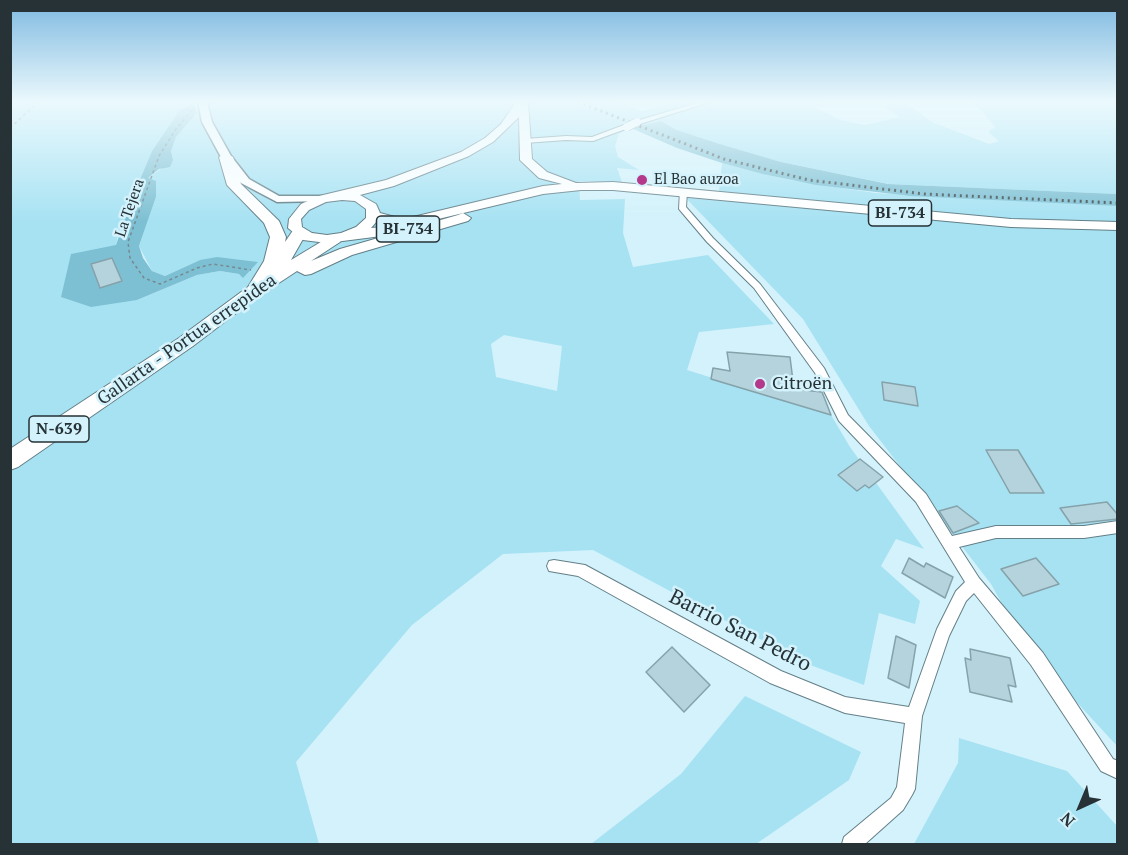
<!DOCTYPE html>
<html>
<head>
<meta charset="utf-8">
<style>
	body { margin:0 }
	#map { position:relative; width:1128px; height:855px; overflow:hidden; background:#d3f2fb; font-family:"PT Serif",serif }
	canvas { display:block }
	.frame { position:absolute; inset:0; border:12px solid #263236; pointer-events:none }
	.north { position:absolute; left:1050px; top:777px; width:60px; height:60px; -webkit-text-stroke:4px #d3f2fb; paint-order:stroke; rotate:224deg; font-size:16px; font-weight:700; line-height:24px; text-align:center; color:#263236 }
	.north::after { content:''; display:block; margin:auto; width:21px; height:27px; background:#263236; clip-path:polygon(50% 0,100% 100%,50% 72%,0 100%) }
</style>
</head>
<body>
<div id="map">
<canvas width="1128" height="855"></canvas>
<div class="frame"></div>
<div class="north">N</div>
</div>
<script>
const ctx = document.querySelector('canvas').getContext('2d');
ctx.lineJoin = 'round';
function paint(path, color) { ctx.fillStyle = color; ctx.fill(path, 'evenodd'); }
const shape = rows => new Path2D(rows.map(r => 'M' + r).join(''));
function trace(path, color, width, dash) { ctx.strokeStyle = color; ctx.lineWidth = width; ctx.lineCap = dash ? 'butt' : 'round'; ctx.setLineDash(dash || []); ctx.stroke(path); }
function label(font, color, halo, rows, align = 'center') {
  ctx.font = font + ' "PT Serif",serif'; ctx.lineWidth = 5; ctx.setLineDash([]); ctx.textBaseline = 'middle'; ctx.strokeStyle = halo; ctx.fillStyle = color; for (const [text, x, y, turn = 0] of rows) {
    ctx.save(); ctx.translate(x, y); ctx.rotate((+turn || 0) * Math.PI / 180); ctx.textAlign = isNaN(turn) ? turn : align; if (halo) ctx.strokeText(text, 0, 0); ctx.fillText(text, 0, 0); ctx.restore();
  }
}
paint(shape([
	[10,102,194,102,179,111,152,151,118,235,116,245,137,300,197,275,220,271,239,274,257,263,200,260,165,276,152,271,139,246,156,197,147,179,173,160,171,151,176,137,197,113,196,102,619,102,642,111,677,102,834,102,814,107,840,120,865,125,900,117,883,106,905,102,932,122,989,144,999,141,988,132,995,127,983,112,971,102,1117,102,1117,194,889,184,781,162,720,144,677,130,661,121,631,128,619,134,615,146,618,157,639,170,617,168,622,182,579,181,580,200,625,199,623,233,633,267,708,255,774,324,699,332,687,370,831,415,850,447,924,549,896,539,881,566,920,601,915,624,879,613,864,685,805,663,593,550,503,554,412,625,296,762,319,844,11,844],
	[504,335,562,346,557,391,496,377,491,344],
	[722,163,790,180,875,193,1117,206,1117,746,1026,647,991,584,869,426,803,319,675,187,719,191],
	[745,696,861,752,849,780,756,844,591,844,681,774],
	[959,738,1067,771,1117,826,1117,844,914,844,958,763]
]), '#a7e2f3');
paint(shape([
	[194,102,197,113,176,137,171,151,173,160,170,167,159,169,148,178,156,181,156,197,139,246,143,258,152,271,165,276,200,260,217,257,258,262,243,278,239,274,220,271,197,275,137,300,91,307,61,297,71,254,116,245,131,201,152,151,179,111],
	[661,121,677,130,720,144,781,162,888,184,1117,194,1117,206,911,196,816,185,763,174,722,163,677,148,631,128]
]), '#7ec0d3');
const building = shape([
	[112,258,122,281,100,288,91,264,112,258],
	[727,352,790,357,794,389,822,392,831,415,711,379,713,368,730,371,727,352],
	[882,382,915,387,918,406,884,400,882,382],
	[986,450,1018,450,1044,493,1010,493,986,450],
	[860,459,883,477,869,488,865,485,857,491,838,475,860,459],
	[1107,502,1118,515,1118,519,1071,524,1060,508,1107,502],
	[957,506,979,523,953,533,939,511,957,506],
	[909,558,924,567,926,563,953,577,945,598,902,573,909,558],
	[1036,558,1059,584,1023,596,1001,569,1036,558],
	[896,636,916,645,909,688,888,678,896,636],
	[672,647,710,685,684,712,646,672,672,647],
	[970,649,1010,658,1016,687,1008,685,1012,702,970,692,965,658,971,660,970,649]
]);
paint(building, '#b5d3dc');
trace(building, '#85a2aa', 1.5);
const street = shape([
	[700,102,710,102,640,124,633,122,700,102],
	[624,125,631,127,593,141,566,140,525,143,521,141,525,139,566,136,592,137,624,125],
	[680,190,687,192,686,207,713,238,760,284,824,368,848,415,926,494,952,536,996,526,1084,526,1118,521,1118,533,1084,538,996,538,959,547,979,578,1043,653,1113,759,1118,761,1118,779,1101,771,1031,665,974,593,966,601,949,636,922,716,915,789,912,795,903,810,865,844,842,844,844,837,891,798,897,787,905,723,845,713,770,683,578,576,549,571,547,566,549,561,554,560,585,565,781,671,845,697,909,707,937,629,956,591,965,582,916,502,839,421,815,373,754,288,707,242,679,209,680,190]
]);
const secondary = shape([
	[198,102,207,102,212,122,231,156,249,179,279,196,323,196,327,197,327,201,277,202,241,183,221,157,202,122,198,102]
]);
const primary = shape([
	[516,102,528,102,532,159,547,172,576,183,613,182,1011,219,1118,222,1118,230,1011,227,613,190,581,190,543,194,413,225,394,225,378,220,371,228,405,225,412,229,405,233,327,243,303,240,288,228,289,219,301,204,319,196,386,180,461,152,485,138,501,124,516,102],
	[519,117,520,160,539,178,562,184,543,186,413,217,395,217,380,213,376,204,360,195,394,186,469,156,493,142,519,117],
	[342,200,355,201,366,209,366,218,356,227,341,233,327,235,312,233,302,227,301,219,309,210,326,202,342,200]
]);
const highway = shape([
	[226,153,233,157,241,184,279,221,286,237,285,242,294,229,304,229,307,232,291,260,334,234,342,239,340,242,311,261,340,249,458,215,463,213,471,218,468,221,352,255,311,274,305,275,297,271,256,298,193,346,18,467,10,470,10,449,179,338,248,287,264,261,270,237,264,223,227,185,219,157,226,153]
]);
trace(street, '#637f87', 2);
trace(secondary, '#637f87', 3);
trace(primary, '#637f87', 2);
trace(highway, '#637f87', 2);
trace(shape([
	[192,110,176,129,159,156,128,242,130,258,144,278,160,284,197,268,213,264,251,270],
	[10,128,38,102]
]), '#758990', 1.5, [3, 3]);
paint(street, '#fff');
paint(secondary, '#fff');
paint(primary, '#fff');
paint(highway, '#fff');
trace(shape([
	[578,102,724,159,809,180,924,194,1118,203]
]), '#3e4d51', 3, [2, 4]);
const streetBridge = shape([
	[627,127,637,122]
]);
trace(streetBridge, '#637f87', 9, []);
trace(streetBridge, '#fff', 8);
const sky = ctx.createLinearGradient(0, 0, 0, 221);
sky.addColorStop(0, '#7eb9e0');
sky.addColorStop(0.46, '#ebf9fd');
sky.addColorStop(1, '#ebf9fd00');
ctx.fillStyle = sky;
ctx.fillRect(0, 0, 1128, 221);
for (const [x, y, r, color] of [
	[642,180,6,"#b4398b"],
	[760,384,6,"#b4398b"]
]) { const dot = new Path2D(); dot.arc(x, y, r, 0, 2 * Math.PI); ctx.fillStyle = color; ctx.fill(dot); trace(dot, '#d3f2fb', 2); }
label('15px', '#263236', '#d3f2fb', [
	["El Bao auzoa",654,180]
], 'left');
label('15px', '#263236', '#d3f2fb', [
	["La Tejera",130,208,-71]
]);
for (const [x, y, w] of [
	[900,213,63],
	[408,229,63],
	[59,429,60]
]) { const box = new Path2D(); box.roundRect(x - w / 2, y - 13, w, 26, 4.5); ctx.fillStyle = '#d3f2fb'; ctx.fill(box); trace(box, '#263236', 1.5); }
label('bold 16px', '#263236', null, [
	["BI-734",900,213],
	["BI-734",408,229],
	["N-639",59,429]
]);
label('18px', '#263236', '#d3f2fb', [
	["Gallarta - Portua errepidea",187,340,-35]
]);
label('18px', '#263236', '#d3f2fb', [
	["Citroën",772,384]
], 'left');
label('21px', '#263236', '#d3f2fb', [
	["Barrio San Pedro",740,631,27]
]);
</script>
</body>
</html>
